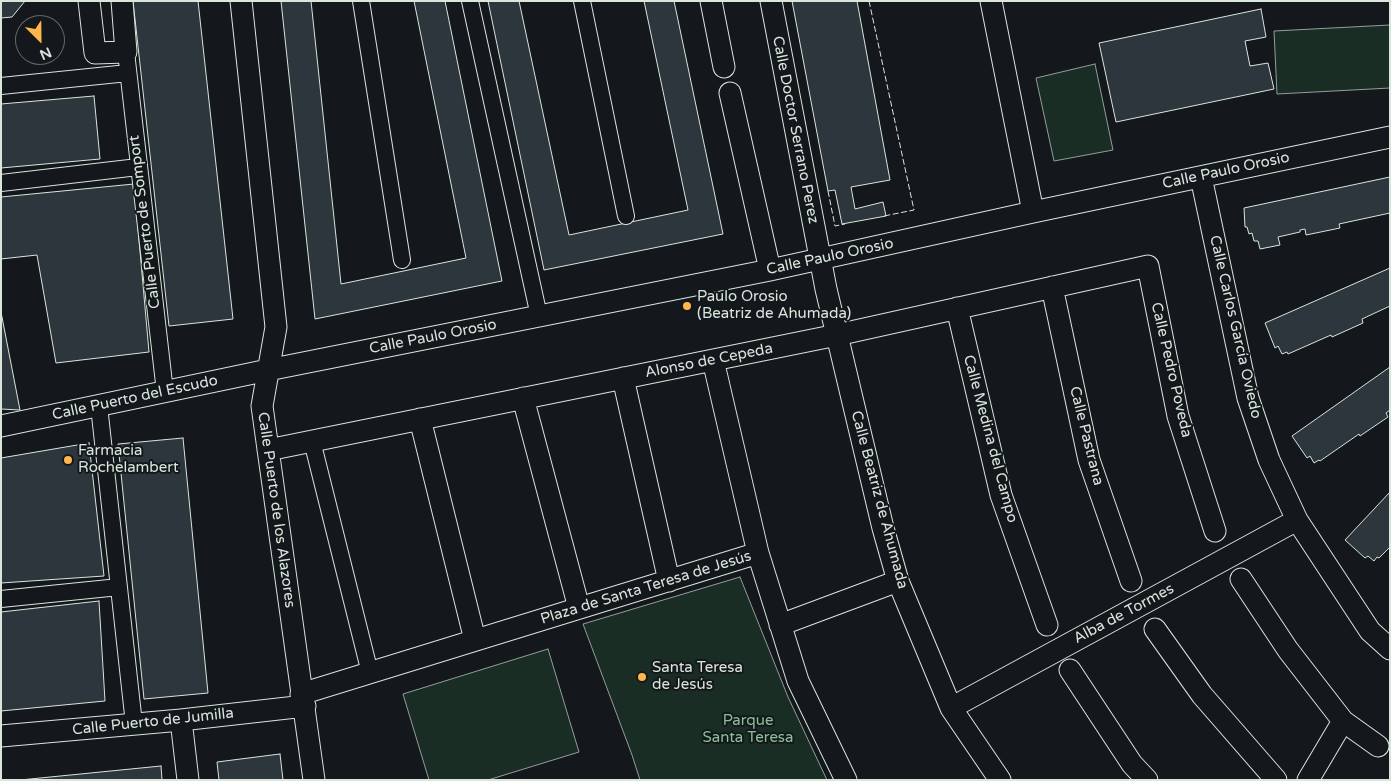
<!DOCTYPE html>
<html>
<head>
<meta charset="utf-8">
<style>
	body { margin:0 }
	#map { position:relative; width:1391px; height:781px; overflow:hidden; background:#14181c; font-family:"Varela Round",sans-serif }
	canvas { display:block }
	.frame { position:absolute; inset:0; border:2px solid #d8e6dc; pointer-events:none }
	.north { position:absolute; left:15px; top:15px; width:50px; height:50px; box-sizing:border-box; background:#14181c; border:1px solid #626a69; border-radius:50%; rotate:157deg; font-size:14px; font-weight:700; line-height:20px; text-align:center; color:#d8e6dc }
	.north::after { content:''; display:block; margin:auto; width:18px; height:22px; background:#ffb74d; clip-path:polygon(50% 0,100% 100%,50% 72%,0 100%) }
</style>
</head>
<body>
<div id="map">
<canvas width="1391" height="781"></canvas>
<div class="frame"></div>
<div class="north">N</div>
</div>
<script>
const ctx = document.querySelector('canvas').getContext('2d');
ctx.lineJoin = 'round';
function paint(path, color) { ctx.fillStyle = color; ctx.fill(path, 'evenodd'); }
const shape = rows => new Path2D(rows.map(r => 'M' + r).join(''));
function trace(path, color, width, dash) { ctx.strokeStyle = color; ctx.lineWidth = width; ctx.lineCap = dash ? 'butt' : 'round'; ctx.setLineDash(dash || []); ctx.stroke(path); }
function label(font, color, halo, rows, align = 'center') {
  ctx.font = font + ' "Varela Round",sans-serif'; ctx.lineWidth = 4; ctx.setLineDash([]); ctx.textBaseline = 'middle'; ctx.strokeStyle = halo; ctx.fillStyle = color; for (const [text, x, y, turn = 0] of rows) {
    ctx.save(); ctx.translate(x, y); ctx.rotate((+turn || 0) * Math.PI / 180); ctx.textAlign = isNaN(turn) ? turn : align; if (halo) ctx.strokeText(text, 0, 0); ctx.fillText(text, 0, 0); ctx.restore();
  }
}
const green = shape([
	[1390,25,1390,88,1277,94,1274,31,1390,25],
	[1095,64,1113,150,1054,161,1036,78,1095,64],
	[740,577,788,697,827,780,640,780,632,755,583,624,740,577],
	[548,649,579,752,488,780,429,780,403,694,548,649]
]);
paint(green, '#1a2d24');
trace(green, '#939e99', 1);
const building = shape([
	[1,1,25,1,12,17,1,18,1,1],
	[133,1,198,1,233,319,169,326,133,1],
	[281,1,311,1,341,284,466,258,414,1,445,1,502,281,315,319,281,1],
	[488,1,519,1,569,235,688,210,644,1,674,1,723,234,544,270,488,1],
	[792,1,857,1,890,180,851,187,855,209,883,202,886,216,842,224,835,190,828,191,792,1],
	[1261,9,1266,37,1245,41,1250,66,1268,63,1274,89,1116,122,1099,43,1261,9],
	[94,96,100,159,1,168,1,104,94,96],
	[1390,177,1390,213,1339,224,1340,228,1306,235,1305,229,1300,230,1300,232,1278,237,1280,245,1260,249,1258,241,1254,241,1252,233,1249,234,1247,227,1245,227,1244,208,1390,177],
	[134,184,149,352,56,363,37,255,1,259,1,197,134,184],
	[1390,268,1390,306,1362,319,1363,323,1332,337,1331,335,1288,354,1287,352,1282,354,1278,346,1275,348,1265,323,1390,268],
	[1,312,20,410,1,409,1,312],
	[1390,367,1390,410,1386,413,1388,417,1360,436,1359,434,1320,461,1319,460,1314,463,1310,456,1307,458,1292,436,1390,367],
	[183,438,208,693,144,699,118,444,183,438],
	[89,443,104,576,1,583,1,458,89,443],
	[1390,492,1390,547,1379,558,1377,557,1374,561,1368,556,1365,558,1345,540,1390,492],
	[99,601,105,701,1,711,1,612,99,601],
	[280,754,283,780,219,780,217,762,280,754],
	[161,766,162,780,20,780,161,766]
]);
paint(building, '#2c363c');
trace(building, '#d8e6dc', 1);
const pedestrian = shape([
	[361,1,402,260],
	[470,1,539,316],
	[582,1,626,216],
	[126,52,165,392],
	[1,86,128,73],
	[1,183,138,167],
	[99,406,134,724],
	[312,441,370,673],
	[1,599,119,587]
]);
const minor = shape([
	[89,1,95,53,126,52,122,1],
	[241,1,276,327,262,406,314,780],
	[711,1,724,67],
	[771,1,826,289,883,528,898,581,951,708,1000,780],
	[991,1,1033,212],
	[730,93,770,270],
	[1201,177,1248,398,1269,460,1297,520,1370,631,1390,649],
	[1052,287,1089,460,1131,581],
	[957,308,1001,495,1047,625],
	[713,360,758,553],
	[623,378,669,581],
	[523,398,579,608],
	[420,419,475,640],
	[1,426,268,370,770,270,1033,212,1390,137],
	[268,450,837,335,1148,266,1178,416,1215,531],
	[1241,579,1288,650,1343,721,1378,746],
	[780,625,898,581],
	[1155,629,1202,695,1276,780],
	[1070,670,1132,764,1147,780],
	[301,694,758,553,798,681,846,780],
	[951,708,1297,520],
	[181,720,188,780],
	[1,736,181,720,305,706],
	[1308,780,1343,721]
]);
trace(pedestrian, '#d8e6dc', 18);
trace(minor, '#d8e6dc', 23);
trace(pedestrian, '#14181c', 16);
trace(minor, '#14181c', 21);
trace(shape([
	[869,1,914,210,884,216],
	[828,191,835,226,845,224]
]), '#d8e6dc', 1, [6, 2.5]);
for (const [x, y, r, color] of [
	[687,306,5,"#ffb74d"],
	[68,460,5,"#ffb74d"],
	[642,677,5,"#ffb74d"]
]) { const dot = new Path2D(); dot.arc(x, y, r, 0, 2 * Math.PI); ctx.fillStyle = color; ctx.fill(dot); trace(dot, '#14181c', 2); }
label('15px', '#d8e6dc', '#14181c', [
	["Calle Doctor Serrano Perez",795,130,79],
	["Calle Paulo Orosio",1226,171,-12],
	["Calle Puerto de Somport",145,222,-97],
	["Calle Paulo Orosio",830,257,-12],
	["Calle Carlos García Oviedo",1235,327,77],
	["Calle Paulo Orosio",433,337,-11],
	["Alonso de Cepeda",709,361,-11],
	["Calle Pedro Poveda",1171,370,77],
	["Calle Puerto del Escudo",135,398,-12],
	["Calle Pastrana",1086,436,76],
	["Calle Medina del Campo",990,439,75],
	["Calle Beatriz de Ahumada",879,500,75],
	["Calle Puerto de los Alazores",276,510,82],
	["Plaza de Santa Teresa de Jesús",646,588,-17],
	["Alba de Tormes",1124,614,-28],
	["Calle Puerto de Jumilla",153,722,-6]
]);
label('15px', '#d8e6dc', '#14181c', [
	["Paulo Orosio",697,297],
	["(Beatriz de Ahumada)",697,314],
	["Farmacia",78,451],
	["Rochelambert",78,468],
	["Santa Teresa",652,668],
	["de Jesús",652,685]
], 'left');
label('15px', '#8ac095', '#14181c', [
	["Parque",748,721],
	["Santa Teresa",748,738]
]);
</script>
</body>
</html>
